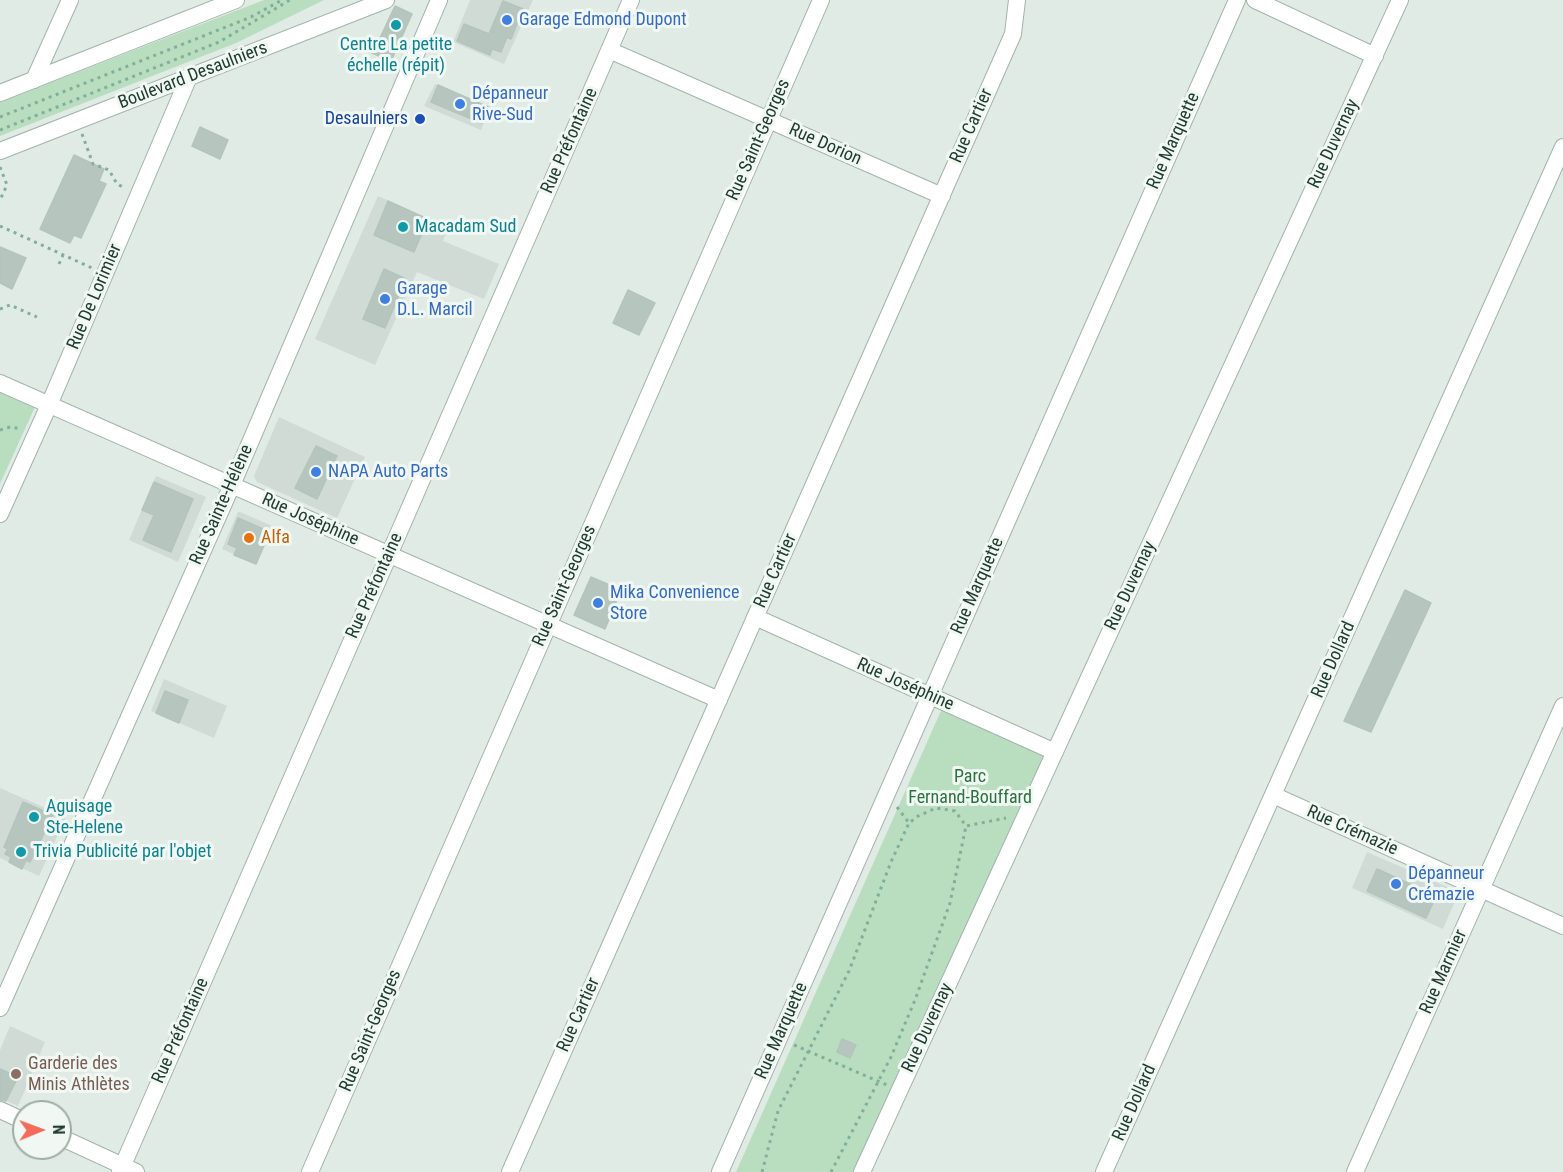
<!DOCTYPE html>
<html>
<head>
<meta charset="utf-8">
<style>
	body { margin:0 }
	#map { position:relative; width:1563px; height:1172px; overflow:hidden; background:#e1ebe5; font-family:"Roboto Condensed",sans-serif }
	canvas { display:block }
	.north { position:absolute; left:12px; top:1100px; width:60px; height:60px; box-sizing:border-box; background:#f1f8f4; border:2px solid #9eada6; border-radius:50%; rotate:89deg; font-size:16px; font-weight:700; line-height:24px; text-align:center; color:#213c32 }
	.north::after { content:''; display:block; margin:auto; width:21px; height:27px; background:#f26c58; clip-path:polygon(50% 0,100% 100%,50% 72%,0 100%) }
</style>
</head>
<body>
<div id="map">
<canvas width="1563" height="1172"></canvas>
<div class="north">N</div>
</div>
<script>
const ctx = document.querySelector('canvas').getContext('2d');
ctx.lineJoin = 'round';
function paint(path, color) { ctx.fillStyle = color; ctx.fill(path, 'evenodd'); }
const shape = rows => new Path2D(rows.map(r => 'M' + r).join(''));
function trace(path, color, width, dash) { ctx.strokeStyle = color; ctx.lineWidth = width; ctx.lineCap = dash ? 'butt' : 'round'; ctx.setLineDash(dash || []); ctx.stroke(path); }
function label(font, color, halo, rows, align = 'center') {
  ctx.font = font + ' "Roboto Condensed",sans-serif'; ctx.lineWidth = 6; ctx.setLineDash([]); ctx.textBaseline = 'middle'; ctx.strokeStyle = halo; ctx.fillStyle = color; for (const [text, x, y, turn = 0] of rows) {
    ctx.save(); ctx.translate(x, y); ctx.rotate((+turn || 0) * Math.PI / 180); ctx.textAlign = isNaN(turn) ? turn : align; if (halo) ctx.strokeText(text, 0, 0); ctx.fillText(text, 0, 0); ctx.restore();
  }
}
paint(shape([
	[470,0,533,0,504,64,453,42],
	[435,84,491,107,481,130,424,106],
	[378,196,448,228,443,241,499,264,484,299,417,272,375,365,315,339],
	[279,417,365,457,337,518,257,482,254,476],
	[156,476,206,497,178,562,129,540],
	[238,512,240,512,272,526,256,564,222,549],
	[164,679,227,706,214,738,151,711],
	[0,788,66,817,39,876,0,858],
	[1367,852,1454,890,1457,897,1443,929,1352,888],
	[10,1026,45,1042,18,1106,0,1098,0,1050]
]), '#cfdbd4');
paint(shape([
	[264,0,324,0,236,43,0,136,0,102],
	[0,392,35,407,0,484],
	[944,704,1048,754,856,1172,736,1172]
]), '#b9ddbf');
const building = shape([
	[503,1,523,9,511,39,507,37,501,52,492,49,490,55,457,41,464,24,489,34,503,1],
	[395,6,412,14,391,61,365,50,370,37,379,40,395,6],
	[438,85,488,107,481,123,431,102,438,85],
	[200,127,228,140,220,159,192,146,200,127],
	[74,155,104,169,99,181,106,184,81,238,74,235,70,243,40,229,74,155],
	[388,201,432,221,426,234,422,233,414,252,374,235,388,201],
	[0,247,26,258,12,289,0,283,0,247],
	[384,269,406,279,385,328,363,319,384,269],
	[628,290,655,303,639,335,613,323,628,290],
	[316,446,337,456,317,499,295,488,316,446],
	[154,482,193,499,171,552,143,540,154,515,142,510,154,482],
	[238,518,270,532,256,564,234,555,237,548,228,544,238,518],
	[591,577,621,590,605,629,574,615,591,577],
	[1405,590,1431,603,1371,732,1344,721,1405,590],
	[165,691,188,700,179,723,156,713,165,691],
	[23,802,53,815,30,862,26,860,22,869,9,862,11,857,5,854,8,849,4,847,23,802],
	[1377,869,1436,896,1426,918,1367,891,1377,869],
	[842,1039,856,1045,850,1058,837,1052,842,1039],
	[0,1069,18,1077,6,1101,0,1100,0,1069]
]);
paint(building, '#b6c6be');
trace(building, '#b3c5bb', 1.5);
const minor = shape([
	[1255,0,1375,56],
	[609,50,942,196],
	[34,80,70,0],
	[0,93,236,0],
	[0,151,386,0],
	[0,383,719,700],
	[0,514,49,405,188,79],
	[755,617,1055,752],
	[1273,795,1563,926],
	[0,1008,232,485,439,0],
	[0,1110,24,1121],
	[60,1137,136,1172],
	[120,1172,631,0],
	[310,1172,821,0],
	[510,1172,1013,34,1017,0],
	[720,1172,1237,0],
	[862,1172,1400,0],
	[1104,1172,1563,147],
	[1355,1172,1563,706]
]);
trace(minor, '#a4b3ac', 18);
trace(shape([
	[0,117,251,17,282,0],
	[0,130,219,42,290,0],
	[82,134,93,164,109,170,117,184,125,188],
	[0,167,7,185,0,200],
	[0,226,92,268],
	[59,264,63,255],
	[0,309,10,305,37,317],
	[0,430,10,427,22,429],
	[897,807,909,823,918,816,936,808,955,811,966,826,1006,818],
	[794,1045,887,1085],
	[762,1172,778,1111,849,971,891,862,909,823],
	[831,1172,891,1057,915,1000,950,903,966,826]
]), '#81af9b', 3, [3, 4.5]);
trace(minor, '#fff', 16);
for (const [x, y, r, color] of [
	[507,20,6,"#3f7fe0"],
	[396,25,6,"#0f9aa8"],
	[460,104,6,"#3f7fe0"],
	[420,119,6,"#1a4fb4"],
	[403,227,6,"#0f9aa8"],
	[385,299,6,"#3f7fe0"],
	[316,472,6,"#3f7fe0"],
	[249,538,6,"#e8710a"],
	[598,603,6,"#3f7fe0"],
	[34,817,6,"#0f9aa8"],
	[21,852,6,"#0f9aa8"],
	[1396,884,6,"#3f7fe0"],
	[16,1074,6,"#8d6e63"]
]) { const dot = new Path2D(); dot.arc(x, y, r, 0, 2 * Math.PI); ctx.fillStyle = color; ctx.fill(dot); trace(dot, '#f1f8f4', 2); }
label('18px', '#366cbe', '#f1f8f4', [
	["Garage Edmond Dupont",519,20],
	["Dépanneur",472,94],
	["Rive-Sud",472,115],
	["Garage",397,289],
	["D.L. Marcil",397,310],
	["NAPA Auto Parts",328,472],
	["Mika Convenience",610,593],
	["Store",610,614],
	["Dépanneur",1408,874],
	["Crémazie",1408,895]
], 'left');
label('18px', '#0d838f', '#f1f8f4', [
	["Centre La petite",396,45,"center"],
	["échelle (répit)",396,66,"center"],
	["Macadam Sud",415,227],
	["Aguisage",46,807],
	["Ste-Helene",46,828],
	["Trivia Publicité par l'objet",33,852]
], 'left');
label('18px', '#213c32', '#f1f8f4', [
	["Boulevard Desaulniers",193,76,-21],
	["Rue Cartier",972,126,-66],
	["Rue Saint-Georges",759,140,-66],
	["Rue Préfontaine",570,141,-66],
	["Rue Marquette",1174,141,-66],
	["Rue Duvernay",1334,144,-65],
	["Rue Dorion",825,145,24],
	["Rue De Lorimier",95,297,-67],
	["Rue Sainte-Hélène",222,505,-66],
	["Rue Joséphine",310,520,24],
	["Rue Cartier",776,571,-66],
	["Rue Préfontaine",375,586,-66],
	["Rue Saint-Georges",565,586,-66],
	["Rue Marquette",978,586,-66],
	["Rue Duvernay",1131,586,-65],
	["Rue Dollard",1334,660,-66],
	["Rue Joséphine",905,685,24],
	["Rue Crémazie",1352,831,24],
	["Rue Marmier",1444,972,-66],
	["Rue Cartier",579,1015,-66],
	["Rue Duvernay",928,1028,-65],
	["Rue Préfontaine",181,1031,-66],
	["Rue Saint-Georges",371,1031,-67],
	["Rue Marquette",782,1031,-66],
	["Rue Dollard",1135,1103,-66]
]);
label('18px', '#164399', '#f1f8f4', [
	["Desaulniers",408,119]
], 'right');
label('18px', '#c56008', '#f1f8f4', [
	["Alfa",261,538]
], 'left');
label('18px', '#2b733f', '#f1f8f4', [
	["Parc",970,777],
	["Fernand-Bouffard",970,798]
]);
label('18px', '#785e54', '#f1f8f4', [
	["Garderie des",28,1064],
	["Minis Athlètes",28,1085]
], 'left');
</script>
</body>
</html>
